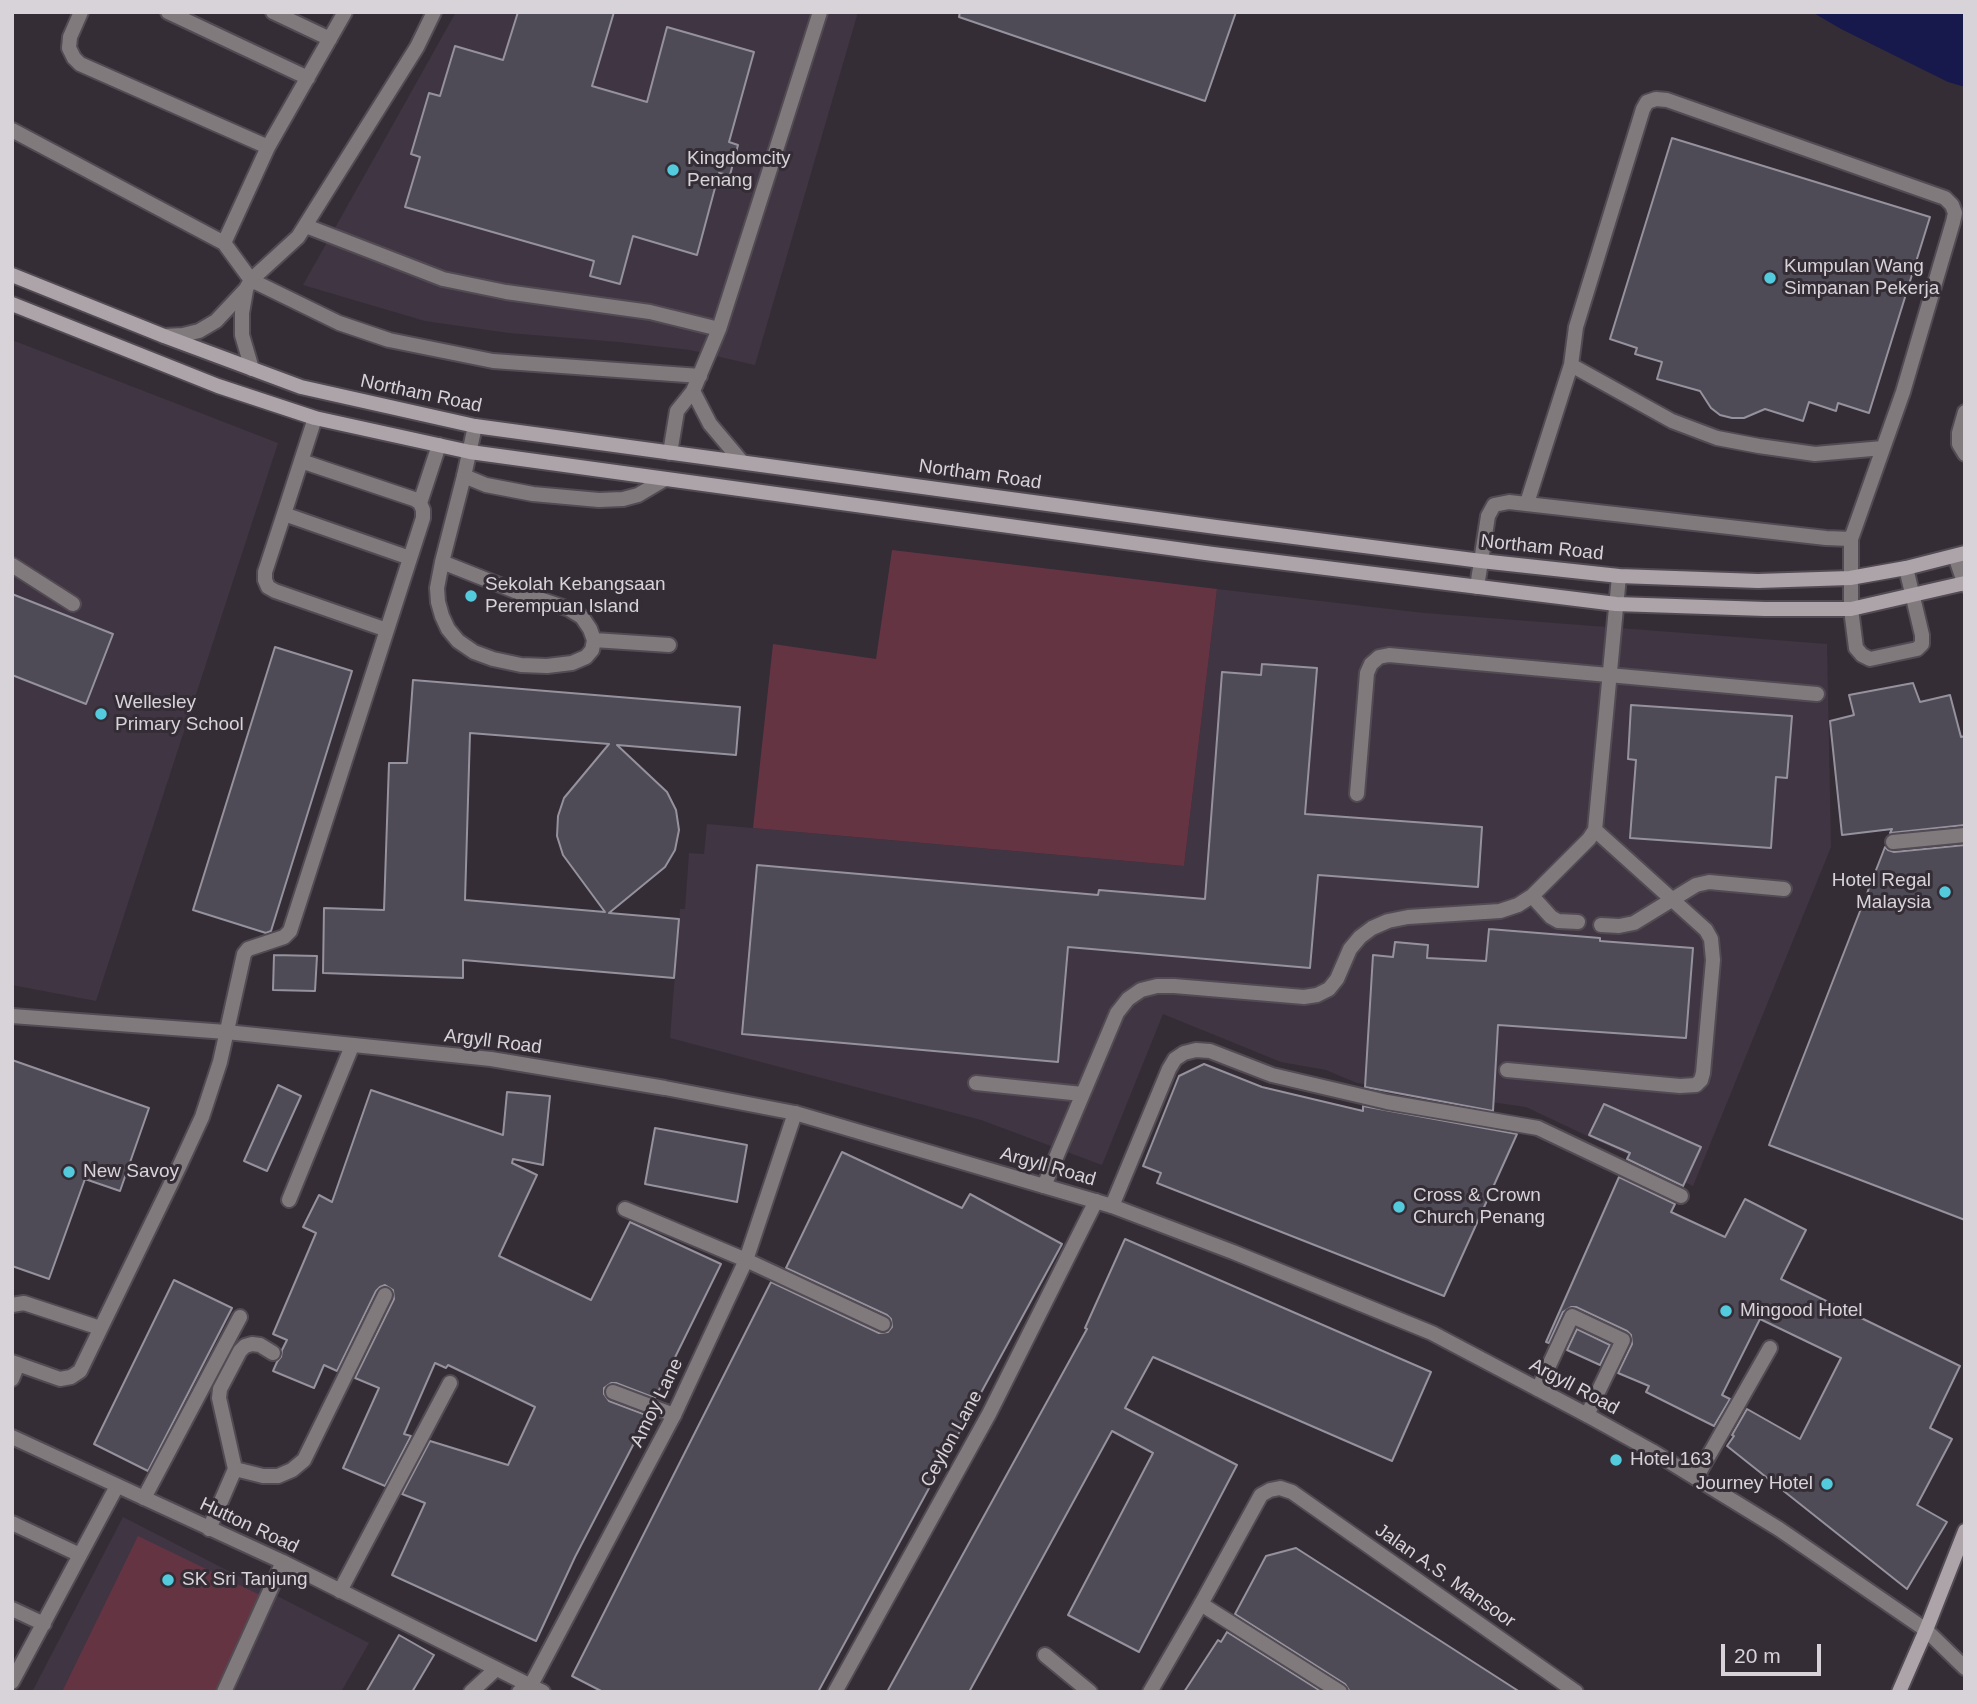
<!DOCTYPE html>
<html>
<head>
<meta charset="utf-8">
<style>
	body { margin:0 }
	#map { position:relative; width:1977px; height:1704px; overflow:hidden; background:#342d36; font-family:Arial,sans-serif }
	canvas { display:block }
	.frame { position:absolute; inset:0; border:14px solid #d8d3d9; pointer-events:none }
	.scale { position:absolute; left:1721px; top:1644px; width:100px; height:32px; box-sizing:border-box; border:4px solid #d8d3d9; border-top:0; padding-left:9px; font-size:21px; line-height:24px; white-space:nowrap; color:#d8d3d9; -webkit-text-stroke:5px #342d36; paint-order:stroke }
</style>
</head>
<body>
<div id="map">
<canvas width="1977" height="1704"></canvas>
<div class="frame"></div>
<div class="scale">20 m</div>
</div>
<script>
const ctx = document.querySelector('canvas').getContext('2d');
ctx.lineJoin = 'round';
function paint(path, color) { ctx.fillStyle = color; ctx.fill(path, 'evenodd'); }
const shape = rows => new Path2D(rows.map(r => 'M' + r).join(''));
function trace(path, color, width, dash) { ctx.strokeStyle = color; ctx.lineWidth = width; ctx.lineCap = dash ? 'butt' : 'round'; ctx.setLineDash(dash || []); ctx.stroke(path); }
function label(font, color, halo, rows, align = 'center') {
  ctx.font = font + ' Arial,sans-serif'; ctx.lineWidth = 6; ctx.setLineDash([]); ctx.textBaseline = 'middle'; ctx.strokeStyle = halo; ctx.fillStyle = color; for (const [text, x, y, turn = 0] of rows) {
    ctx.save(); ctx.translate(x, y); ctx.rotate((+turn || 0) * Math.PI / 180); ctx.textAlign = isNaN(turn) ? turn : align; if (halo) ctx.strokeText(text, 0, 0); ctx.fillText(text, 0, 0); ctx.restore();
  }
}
paint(shape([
	[456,12,858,12,755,365,690,350,619,342,509,333,425,321,303,285],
	[12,340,278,443,96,1001,12,985],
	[1217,589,1424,613,1827,644,1831,847,1693,1186,1526,1107,1357,1083,1326,1070,1281,1062,1163,1014,1102,1165,981,1120,670,1038,680,909,685,909,689,853,704,854,707,824,1184,866],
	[123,1517,369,1643,341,1692,32,1692]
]), '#403543');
paint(shape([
	[892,550,1217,589,1184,866,753,828,773,644,876,659],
	[138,1536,262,1596,215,1692,62,1692]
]), '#653442');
paint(shape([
	[1812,12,1965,12,1965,87,1948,82,1841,29]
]), '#17194c');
const building = shape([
	[518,12,614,12,592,86,647,102,667,27,754,52,729,142,738,145,730,175,719,173,697,255,633,236,620,284,590,276,594,261,405,207,420,157,411,154,429,93,440,96,455,46,503,60,518,12],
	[960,12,1236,12,1205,101,959,17,960,12],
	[1672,138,1930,217,1869,413,1838,403,1836,411,1809,402,1803,421,1765,409,1744,418,1732,418,1720,415,1711,408,1700,391,1657,379,1662,362,1635,354,1637,348,1610,339,1672,138],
	[12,594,113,634,86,704,12,675,12,594],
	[275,647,352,671,271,931,266,933,193,910,275,647],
	[1262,664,1317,668,1305,814,1482,827,1478,887,1318,875,1310,968,1068,947,1058,1062,742,1034,757,865,1098,895,1099,890,1205,899,1222,672,1261,675,1262,664],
	[413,680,740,707,736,755,617,745,667,792,676,810,679,830,675,850,665,867,609,913,679,919,674,978,463,960,463,978,323,973,324,908,384,910,389,763,407,763,413,680],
	[470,733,609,744,564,798,558,816,557,836,563,855,605,912,465,900,470,733],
	[1913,683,1920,702,1950,695,1961,737,1965,736,1965,825,1890,833,1892,829,1842,835,1830,721,1854,715,1849,695,1913,683],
	[1631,705,1792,716,1787,778,1776,777,1771,848,1630,838,1636,760,1628,759,1631,705],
	[1965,845,1965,1220,1769,1145,1885,847,1888,850,1894,852,1965,845],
	[1489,929,1600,938,1600,941,1693,948,1686,1038,1498,1025,1493,1111,1365,1087,1373,955,1393,957,1395,942,1428,945,1427,958,1486,961,1489,929],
	[274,955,317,956,315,991,273,990,274,955],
	[12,1060,149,1108,120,1191,85,1179,49,1279,12,1266,12,1060],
	[1204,1064,1262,1087,1363,1111,1363,1106,1517,1134,1444,1296,1157,1183,1161,1173,1143,1166,1179,1076,1204,1064],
	[278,1085,301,1096,267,1171,244,1161,278,1085],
	[371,1090,503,1135,507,1092,550,1096,543,1165,513,1159,512,1163,537,1175,499,1256,591,1300,630,1222,721,1264,655,1398,616,1383,611,1383,604,1388,604,1394,609,1401,646,1415,642,1423,644,1424,575,1557,536,1641,392,1575,425,1503,402,1494,430,1441,508,1465,535,1407,448,1365,446,1368,435,1363,404,1434,411,1436,385,1486,343,1468,379,1388,355,1378,394,1299,393,1290,385,1285,380,1287,376,1291,337,1371,324,1365,314,1388,273,1371,277,1362,281,1357,282,1350,287,1340,273,1334,316,1233,303,1227,319,1195,332,1202,371,1090],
	[1604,1104,1701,1147,1683,1186,1627,1159,1630,1153,1589,1135,1604,1104],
	[655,1128,747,1145,737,1202,645,1184,655,1128],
	[842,1152,962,1208,970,1194,1062,1244,818,1692,603,1692,572,1676,771,1282,879,1333,888,1332,892,1327,891,1319,887,1315,786,1268,842,1152],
	[1619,1177,1675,1204,1671,1212,1725,1237,1745,1199,1806,1230,1781,1279,1960,1366,1930,1428,1952,1439,1917,1505,1947,1522,1907,1589,1727,1446,1734,1436,1732,1435,1747,1409,1800,1439,1841,1358,1760,1319,1722,1395,1730,1399,1714,1426,1646,1392,1649,1386,1618,1373,1632,1344,1631,1335,1627,1331,1576,1307,1571,1307,1563,1312,1549,1343,1546,1342,1619,1177],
	[1125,1239,1431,1372,1392,1461,1153,1357,1125,1408,1237,1465,1139,1652,1068,1615,1153,1453,1112,1431,969,1692,887,1692,1087,1329,1085,1328,1125,1239],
	[174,1280,232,1308,148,1471,94,1444,174,1280],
	[1577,1329,1610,1345,1600,1365,1567,1350,1577,1329],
	[1296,1548,1520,1692,1350,1692,1345,1684,1235,1614,1266,1556,1296,1548],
	[1227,1632,1322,1692,1184,1692,1218,1640,1221,1642,1227,1632],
	[399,1635,434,1655,412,1692,366,1692,399,1635]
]);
paint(building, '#4e4b56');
trace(building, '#95929e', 2);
const service = shape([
	[81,12,70,37,69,48,74,58,80,64,268,147],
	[168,12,308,78],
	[273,12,330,39],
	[12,130,224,243,251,280,339,323,389,340,493,361,700,376],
	[306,226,443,279,506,292,650,312,719,329],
	[224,243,268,147,345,12],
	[246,290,242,313,242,335,252,369],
	[164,336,183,335,199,331,216,321,246,289,251,280,298,237,417,47,434,12],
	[1571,365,1672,421,1717,438,1759,446,1815,454,1883,448],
	[693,391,710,424,742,462],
	[1965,412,1959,433,1959,444,1965,454],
	[315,418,284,514,410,558],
	[670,453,677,411,693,391,719,329,820,12],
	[420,503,439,445],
	[1527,503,1571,365,1576,327,1643,109,1647,102,1656,99,1667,100,1945,198,1952,205,1955,213,1953,222,1903,392,1851,539,1851,609,1856,648,1862,655,1870,659,1917,649,1922,644,1922,635,1906,568],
	[284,514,265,572,265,580,268,587,275,591,387,630],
	[1955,556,1965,585],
	[442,562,515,591,569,609,582,617,590,629,594,640,592,650,586,657,572,663,547,666,521,665,493,659,474,652,458,641,448,629,442,616,438,602,437,588,442,562,464,476],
	[12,565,73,604],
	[1477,587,1488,516,1494,505,1509,502,1826,538,1851,539],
	[594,640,669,645],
	[1357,794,1367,673,1371,664,1379,657,1389,655,1817,694],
	[1893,842,1965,835],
	[1532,896,1551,917,1558,921,1578,922],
	[1601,925,1619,926,1634,923,1696,885,1709,882,1784,889],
	[1507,1070,1680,1086,1696,1085,1701,1080,1703,1073,1713,960,1711,939,1706,930,1595,830],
	[976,1083,1082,1094],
	[1044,1186,1117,1013,1128,999,1141,990,1157,986,1174,986,1304,997,1317,995,1329,989,1337,979,1350,949,1360,937,1372,928,1388,921,1408,917,1500,911,1518,905,1532,896,1589,839,1595,830,1619,576],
	[289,1200,352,1046],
	[1112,1206,1169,1069,1175,1059,1184,1053,1196,1050,1210,1051,1272,1075,1387,1102,1538,1128,1681,1196],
	[625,1209,746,1260,883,1324],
	[12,1305,24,1303,100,1328],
	[12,1362,60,1379,71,1377,80,1371,179,1167,202,1117,220,1062,244,954,248,949,284,937,290,931,423,518,423,510,420,503,414,499,301,461],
	[12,1379,18,1364],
	[1538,1389,1572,1316,1623,1340,1587,1415],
	[613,1392,674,1415],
	[235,1469,263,1476,278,1476,292,1470,304,1460,385,1295],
	[1696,1478,1770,1348],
	[144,1498,240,1317],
	[12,1523,80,1555],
	[209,1529,235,1469,219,1398,220,1389,240,1351,245,1346,252,1344,260,1345,273,1353],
	[340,1591,450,1383],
	[1201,1604,1340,1692],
	[12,1609,44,1624],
	[12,1682,117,1486],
	[224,1692,283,1562],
	[471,1692,496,1669]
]);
const minor = shape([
	[475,426,464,476,486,485,533,494,599,500,623,499,638,495,665,479],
	[1045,1655,1090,1692],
	[519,1692,531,1685,674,1415,746,1260,795,1113],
	[835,1692,989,1414,1096,1201],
	[1150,1692,1201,1604,1261,1495,1270,1490,1280,1488,1292,1492,1576,1692]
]);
const tertiary = shape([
	[12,1016,226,1032,491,1059,665,1088,795,1113,1112,1206,1233,1252,1432,1333,1587,1415,1652,1451,1779,1529,1926,1630,1965,1668],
	[12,1437,283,1562,543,1692]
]);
const secondary = shape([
	[12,275,164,336,301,387,475,426,1216,527,1481,561,1619,576,1758,581,1850,578,1906,568,1965,553],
	[12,304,218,386,315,418,470,452,1213,554,1616,604,1765,609,1851,609,1965,583],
	[1899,1692,1926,1630,1965,1531]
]);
trace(service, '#524b53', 18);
trace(minor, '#524b53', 18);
trace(tertiary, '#524b53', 18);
trace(secondary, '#524b53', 18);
trace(service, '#807a7d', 14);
trace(minor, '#807a7d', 14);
trace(tertiary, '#807a7d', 14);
trace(secondary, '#ada4a9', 14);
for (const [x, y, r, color] of [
	[673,170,7,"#54cadd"],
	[1770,278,7,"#54cadd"],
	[471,596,7,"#54cadd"],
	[101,714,7,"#54cadd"],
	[1945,892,7,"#54cadd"],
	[69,1172,7,"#54cadd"],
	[1399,1207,7,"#54cadd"],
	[1726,1311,7,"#54cadd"],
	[1616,1460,7,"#54cadd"],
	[1827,1484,7,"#54cadd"],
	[168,1580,7,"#54cadd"]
]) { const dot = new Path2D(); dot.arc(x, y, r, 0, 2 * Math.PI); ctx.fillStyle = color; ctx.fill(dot); trace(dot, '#342d36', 2.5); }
label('19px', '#d8d3d9', '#342d36', [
	["Kingdomcity",687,159],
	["Penang",687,181],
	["Kumpulan Wang",1784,267],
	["Simpanan Pekerja",1784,289],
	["Sekolah Kebangsaan",485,585],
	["Perempuan Island",485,607],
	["Wellesley",115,703],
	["Primary School",115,725],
	["Hotel Regal",1931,881,"right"],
	["Malaysia",1931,903,"right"],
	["New Savoy",83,1172],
	["Cross & Crown",1413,1196],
	["Church Penang",1413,1218],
	["Mingood Hotel",1740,1311],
	["Hotel 163",1630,1460],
	["Journey Hotel",1813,1484,"right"],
	["SK Sri Tanjung",182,1580]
], 'left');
label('19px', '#d8d3d9', '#342d36', [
	["Northam Road",421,394,12],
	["Northam Road",980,475,8],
	["Northam Road",1542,548,6],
	["Argyll Road",493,1042,7],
	["Argyll Road",1048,1167,16],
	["Argyll Road",1574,1387,28],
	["Amoy Lane",657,1403,-64],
	["Ceylon Lane",952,1439,-61],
	["Hutton Road",249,1526,25],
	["Jalan A.S. Mansoor",1445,1576,35]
]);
</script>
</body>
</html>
